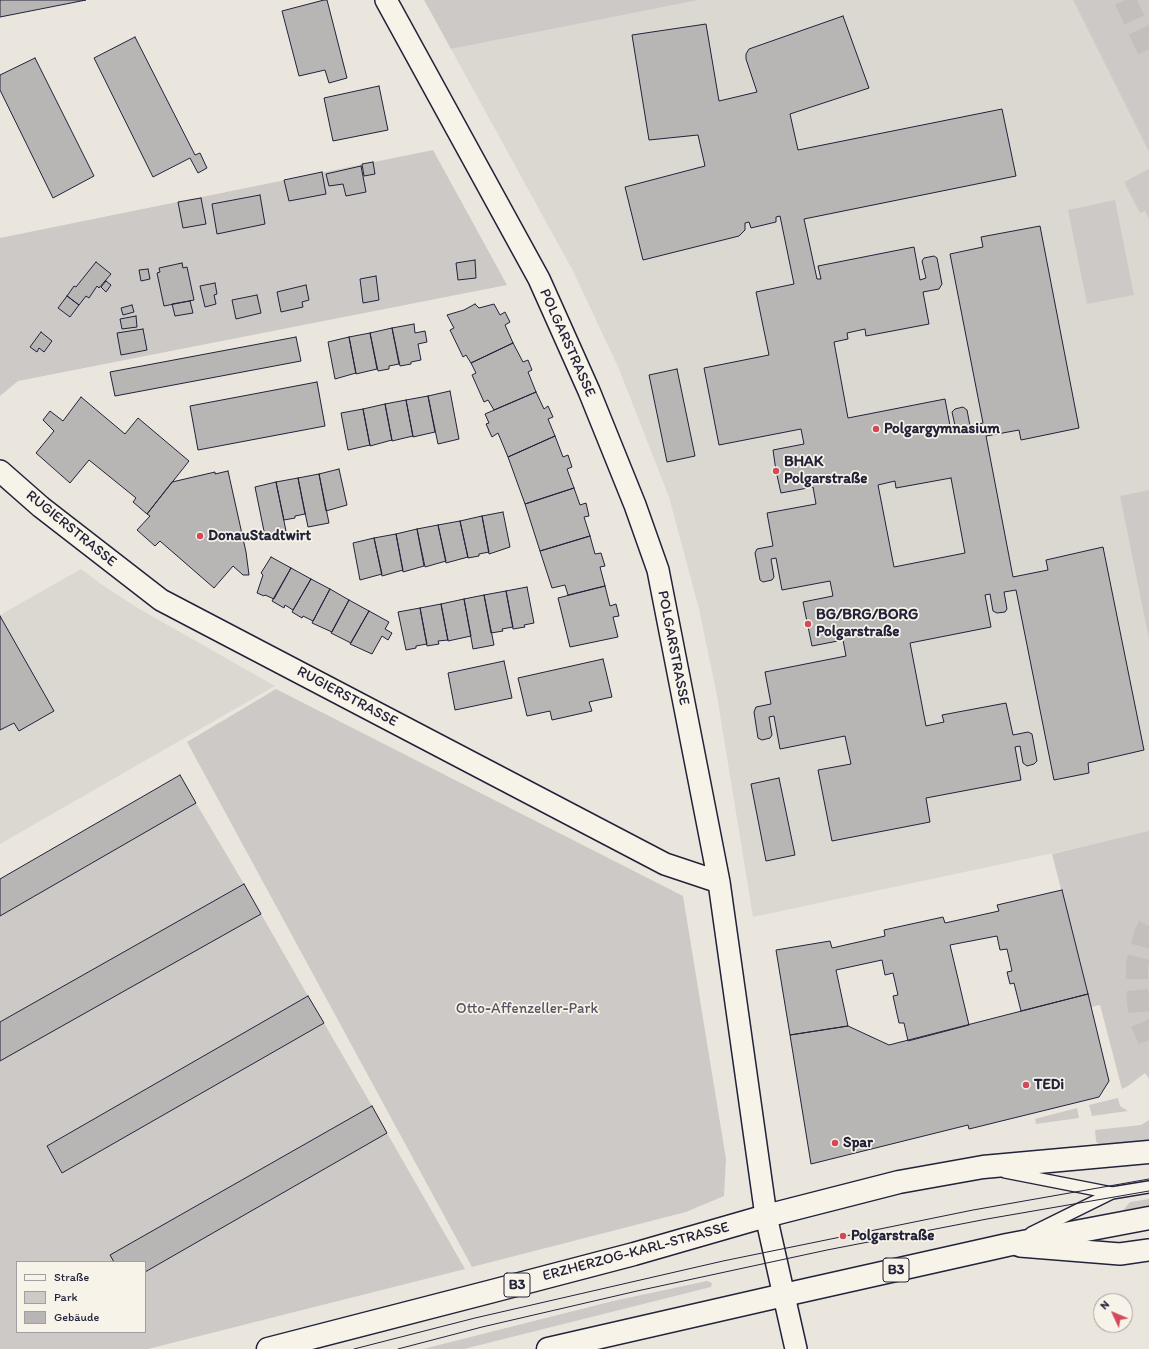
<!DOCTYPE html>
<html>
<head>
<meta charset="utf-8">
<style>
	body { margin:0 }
	#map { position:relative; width:1149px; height:1349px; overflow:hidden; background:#eae6de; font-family:Itim,sans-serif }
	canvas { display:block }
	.legend { position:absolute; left:16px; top:1261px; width:130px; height:72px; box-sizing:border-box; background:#f7f3e8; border:1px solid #a29fa3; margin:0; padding:5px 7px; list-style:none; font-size:12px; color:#22223b }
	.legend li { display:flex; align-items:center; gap:8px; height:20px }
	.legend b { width:20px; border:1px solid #a29fa3 }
	.north { position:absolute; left:1093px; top:1293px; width:40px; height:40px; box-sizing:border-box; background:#f7f3e8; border:1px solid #a29fa3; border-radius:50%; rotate:314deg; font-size:11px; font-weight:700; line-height:16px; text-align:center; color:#22223b }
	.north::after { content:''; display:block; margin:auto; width:14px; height:18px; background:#d1495b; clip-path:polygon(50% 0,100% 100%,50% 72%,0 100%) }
</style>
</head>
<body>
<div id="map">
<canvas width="1149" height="1349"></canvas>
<ul class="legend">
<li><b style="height:5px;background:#f7f3e8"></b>Straße</li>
<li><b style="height:11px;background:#cdc9c6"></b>Park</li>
<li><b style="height:11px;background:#b8b6b5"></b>Gebäude</li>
</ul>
<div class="north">N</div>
</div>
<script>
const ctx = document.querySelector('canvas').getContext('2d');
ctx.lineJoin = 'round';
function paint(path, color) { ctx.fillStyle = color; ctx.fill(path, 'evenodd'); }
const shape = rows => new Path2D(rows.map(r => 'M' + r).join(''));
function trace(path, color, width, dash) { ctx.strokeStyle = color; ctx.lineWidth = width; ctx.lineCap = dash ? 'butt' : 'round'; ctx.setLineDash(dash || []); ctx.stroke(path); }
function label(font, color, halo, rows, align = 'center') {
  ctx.font = font + ' Itim,sans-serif'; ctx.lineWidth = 3.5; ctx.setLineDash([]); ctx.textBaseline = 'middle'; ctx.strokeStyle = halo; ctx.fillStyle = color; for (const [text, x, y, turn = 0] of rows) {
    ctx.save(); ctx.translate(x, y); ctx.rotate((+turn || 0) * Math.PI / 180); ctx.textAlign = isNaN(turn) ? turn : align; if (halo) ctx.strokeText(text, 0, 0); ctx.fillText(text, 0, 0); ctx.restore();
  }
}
paint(shape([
	[699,0,1073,0,1149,152,1149,832,1082,847,753,917,717,696,699,609,669,497,619,369,573,271,451,49],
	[81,569,101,584,136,607,275,686,0,844,0,615]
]), '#dbd8d2');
paint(shape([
	[424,0,699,0,451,49],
	[1073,0,1149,0,1149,152],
	[433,150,507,285,18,381,0,396,0,238],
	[1149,169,1149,219,1145,211,1140,213,1124,182],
	[1115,200,1134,295,1087,304,1068,210],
	[1149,490,1149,639,1120,496],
	[276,689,683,896,726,1159,724,1196,686,1212,472,1267,187,742],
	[196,803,244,884,0,1022,0,916],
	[1149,831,1149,1079,1145,1073,1128,1086,1122,1089,1100,1005,1091,1007,1052,854],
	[261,914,308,996,47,1146,62,1173,324,1023,372,1106,110,1255,114,1262,17,1262,17,1332,145,1332,145,1272,387,1133,465,1269,148,1349,0,1349,0,1061],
	[1118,1098,1120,1106,1128,1111,1092,1116,1089,1105],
	[1077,1108,1079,1118,1036,1124,1035,1119],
	[1149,1120,1149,1140,1126,1143,1098,1144,1096,1141,1095,1130,1141,1125],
	[1149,1199,1149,1206,1123,1210,1130,1202],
	[707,1281,712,1283,711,1287,464,1349,423,1349,613,1301]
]), '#cdc9c6');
const building = shape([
	[0,0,86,0,0,17,0,0],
	[324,0,327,0,347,78,329,83,325,70,299,76,282,11,324,0],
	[843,16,869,88,790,114,798,150,1002,109,1016,176,804,219,817,279,821,279,818,266,914,247,920,280,926,278,922,261,924,258,934,256,937,258,942,284,939,289,923,292,929,324,866,336,865,329,847,333,848,339,834,342,848,418,945,399,951,431,956,430,952,412,955,409,963,407,967,410,970,426,983,423,950,254,983,247,981,237,1040,226,1079,428,1021,440,1019,430,986,436,1013,577,1048,570,1046,560,1103,547,1144,750,1088,763,1089,773,1054,780,1016,590,1004,592,1007,609,1005,612,997,613,993,611,990,594,985,595,991,627,910,643,926,726,944,722,942,715,1006,703,1013,735,1028,732,1032,734,1037,761,1034,764,1027,766,1023,763,1020,746,1015,747,1021,780,926,798,930,822,832,841,818,770,851,764,845,736,780,749,774,716,769,717,772,735,770,738,762,740,758,738,754,712,756,707,771,704,765,672,846,656,843,640,812,646,803,602,833,596,830,581,782,590,776,558,771,559,774,577,772,580,763,582,760,580,755,553,757,549,773,546,767,513,816,504,813,487,781,493,776,471,773,450,804,444,801,429,719,445,704,368,769,355,756,292,794,284,780,216,776,217,776,222,751,228,749,222,745,223,745,230,739,236,643,260,625,187,705,166,698,135,649,140,632,35,706,24,719,101,757,92,746,59,746,54,749,49,843,16],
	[951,478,965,553,894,567,878,485,895,481,896,488,951,478],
	[135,37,195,155,200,153,207,168,198,173,190,158,153,177,94,58,135,37],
	[35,58,94,176,53,198,0,90,0,75,35,58],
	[379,86,388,130,333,141,324,98,379,86],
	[373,162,375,174,364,176,362,164,373,162],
	[361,166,366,192,346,196,343,184,329,186,326,174,361,166],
	[322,172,326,194,289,201,284,180,322,172],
	[260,195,265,224,217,234,212,204,260,195],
	[201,198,206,224,183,228,178,202,201,198],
	[475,260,476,278,458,280,456,263,475,260],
	[96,262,111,274,99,288,97,286,89,298,86,296,79,305,67,296,74,286,76,287,96,262],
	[182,263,183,268,187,267,194,300,164,306,157,273,160,272,159,268,182,263],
	[148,269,150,279,141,281,139,270,148,269],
	[376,276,379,300,363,303,360,279,376,276],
	[106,281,111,285,106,292,101,287,106,281],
	[215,283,217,294,214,295,216,304,205,307,200,286,215,283],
	[306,285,309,300,302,302,303,307,281,312,277,292,306,285],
	[257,295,261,313,236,319,232,300,257,295],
	[67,296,79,305,70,317,58,308,67,296],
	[190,301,193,313,175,316,172,304,190,301],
	[475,304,479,308,494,304,500,315,505,312,510,322,505,325,513,343,471,363,466,355,463,357,450,330,454,328,447,315,464,310,475,304],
	[132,305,134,312,123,315,121,308,132,305],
	[136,316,137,327,122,329,120,319,136,316],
	[414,324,415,333,425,331,427,342,418,344,421,360,411,362,411,364,400,366,392,328,414,324],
	[392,328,399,364,389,366,389,369,378,371,370,333,392,328],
	[143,329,147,350,121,355,117,333,143,329],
	[41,332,52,341,44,352,39,348,37,352,30,347,41,332],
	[370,333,377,369,356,374,349,337,370,333],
	[296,337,301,361,115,396,110,372,296,337],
	[349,337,356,373,335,379,328,342,349,337],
	[513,343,523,362,528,360,532,370,528,372,536,392,494,410,488,400,484,402,472,375,476,373,471,363,513,343],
	[677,369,695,456,667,462,649,375,677,369],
	[317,382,325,426,198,450,190,406,317,382],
	[450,391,459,439,438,444,428,396,450,391],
	[536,392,544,409,548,406,553,417,548,419,555,436,508,457,498,433,492,437,486,424,489,423,485,414,536,392],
	[428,396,435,432,413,437,406,400,428,396],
	[81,397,125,434,138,418,189,461,147,514,133,502,136,498,89,460,70,483,36,453,54,431,43,420,50,411,63,421,81,397],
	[406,400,413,436,392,441,385,404,406,400],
	[385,404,392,440,370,446,363,409,385,404],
	[363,409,370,445,348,450,341,413,363,409],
	[555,436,563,457,568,455,572,467,567,469,574,488,525,504,508,457,555,436],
	[339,469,347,505,326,511,319,474,339,469],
	[228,471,246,552,249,575,243,575,233,566,214,588,160,541,155,546,137,530,150,516,147,514,172,482,215,472,215,474,228,471],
	[319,474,329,523,308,527,298,478,319,474],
	[298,478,305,514,295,516,295,518,284,520,276,482,298,478],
	[276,482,286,531,265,536,255,487,276,482],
	[574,488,580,505,586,503,589,516,584,517,590,536,540,551,525,504,574,488],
	[503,512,510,547,489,554,482,516,503,512],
	[482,516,489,552,479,554,479,556,468,558,460,521,482,516],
	[460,521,468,557,446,563,438,525,460,521],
	[438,525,446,561,425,567,417,529,438,525],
	[417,529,424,566,403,572,396,534,417,529],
	[396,534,403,570,382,576,374,538,396,534],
	[590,536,595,554,601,553,605,566,600,567,605,586,568,595,565,585,552,588,540,551,590,536],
	[374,538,382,574,360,580,353,543,374,538],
	[271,557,291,568,274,599,265,595,264,596,257,593,263,575,261,573,271,557],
	[291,568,311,579,293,610,285,605,284,608,272,601,291,568],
	[311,579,330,589,313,621,303,616,302,618,292,612,311,579],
	[605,586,610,606,616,604,619,616,613,617,618,637,570,647,558,598,605,586],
	[527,587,534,623,524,625,525,627,513,629,506,591,527,587],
	[330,589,349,600,332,632,312,623,330,589],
	[506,591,513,627,502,629,503,631,491,633,484,595,506,591],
	[484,595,494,645,473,649,464,599,484,595],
	[464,599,471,636,448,641,441,604,464,599],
	[349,600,369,611,351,643,331,633,349,600],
	[441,604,448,640,438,641,439,644,427,646,420,608,441,604],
	[420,608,427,644,416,646,416,648,406,650,398,612,420,608],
	[369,611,389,622,385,629,392,633,388,640,382,636,372,654,350,644,369,611],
	[0,616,54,711,19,731,14,723,0,730,0,616],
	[603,659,612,697,589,702,592,711,552,720,550,711,527,716,518,678,603,659],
	[504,661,512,698,455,710,448,673,504,661],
	[180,775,196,803,0,916,0,879,180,775],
	[779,778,795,855,766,861,751,784,779,778],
	[244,884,261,914,0,1061,0,1022,244,884],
	[1062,890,1088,994,1021,1011,1014,983,1010,984,1007,972,1012,971,1007,949,1000,950,997,936,950,945,969,1025,908,1041,904,1023,899,1023,893,996,898,995,893,973,885,975,882,960,836,970,848,1026,790,1035,776,950,830,941,832,948,885,936,884,930,943,917,945,923,999,911,997,905,1062,890],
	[1088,994,1109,1081,1099,1097,969,1129,968,1125,811,1164,790,1035,848,1026,889,1045,1088,994],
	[308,996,324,1023,62,1173,47,1146,308,996],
	[372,1106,387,1133,145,1272,145,1262,114,1262,110,1255,372,1106]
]);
paint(building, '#b8b6b5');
trace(building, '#22223b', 1);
trace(shape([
	[1125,0,1149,52],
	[1149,926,1145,934,1137,964,1137,990,1140,1019,1149,1040]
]), '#c2bfbd', 22, [22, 11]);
const service = shape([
	[1005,1172,1112,1193],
	[1031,1233,1112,1193,1149,1187]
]);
const minor = shape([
	[386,0,539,279,589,391,635,505,658,570,719,882,766,1216,796,1349],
	[0,471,41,507,161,600,665,864,719,882],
	[1020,1246,1120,1254,1149,1250]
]);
const primary = shape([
	[268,1349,489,1292,634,1254,766,1216,899,1182,983,1167,1149,1152],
	[548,1349,784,1295,1007,1245,1149,1218]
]);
trace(service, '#22223b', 14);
trace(minor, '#22223b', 24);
trace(primary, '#22223b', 25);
trace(service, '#f7f3e8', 11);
trace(minor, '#f7f3e8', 21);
trace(primary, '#f7f3e8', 22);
trace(shape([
	[354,1349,475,1318,723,1261,973,1210,1149,1179],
	[398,1349,482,1327,637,1291,827,1250,987,1219,1149,1191]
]), '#22223b', 1);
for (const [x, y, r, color] of [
	[876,429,4,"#d1495b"],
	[776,471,4,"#d1495b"],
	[200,536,4,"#d1495b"],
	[808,624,4,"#d1495b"],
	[1026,1085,4,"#d1495b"],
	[835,1143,4,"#d1495b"],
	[843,1236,4,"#d1495b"]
]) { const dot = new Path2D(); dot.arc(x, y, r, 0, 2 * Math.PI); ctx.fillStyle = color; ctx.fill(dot); trace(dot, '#f7f3e8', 1.5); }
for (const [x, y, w] of [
	[896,1270,26],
	[517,1285,26]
]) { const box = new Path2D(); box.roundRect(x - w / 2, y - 12, w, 24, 3); ctx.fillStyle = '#f7f3e8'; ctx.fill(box); trace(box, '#22223b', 1); }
label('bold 14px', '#22223b', null, [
	["B3",896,1270],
	["B3",517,1285]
]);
label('15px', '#22223b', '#f7f3e8', [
	["POLGARSTRASSE",567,343,66],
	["RUGIERSTRASSE",71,529,39],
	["POLGARSTRASSE",673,648,79],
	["RUGIERSTRASSE",347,697,28],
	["ERZHERZOG-KARL-STRASSE",636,1252,-15]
]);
label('bold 15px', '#22223b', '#f7f3e8', [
	["Polgargymnasium",884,429],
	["BHAK",784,462],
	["Polgarstraße",784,479],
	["DonauStadtwirt",208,536],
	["BG/BRG/BORG",816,615],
	["Polgarstraße",816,632],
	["TEDi",1034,1085],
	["Spar",843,1143],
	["Polgarstraße",851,1236]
], 'left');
label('15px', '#555465', '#f7f3e8', [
	["Otto-Affenzeller-Park",527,1009]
]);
</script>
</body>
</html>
